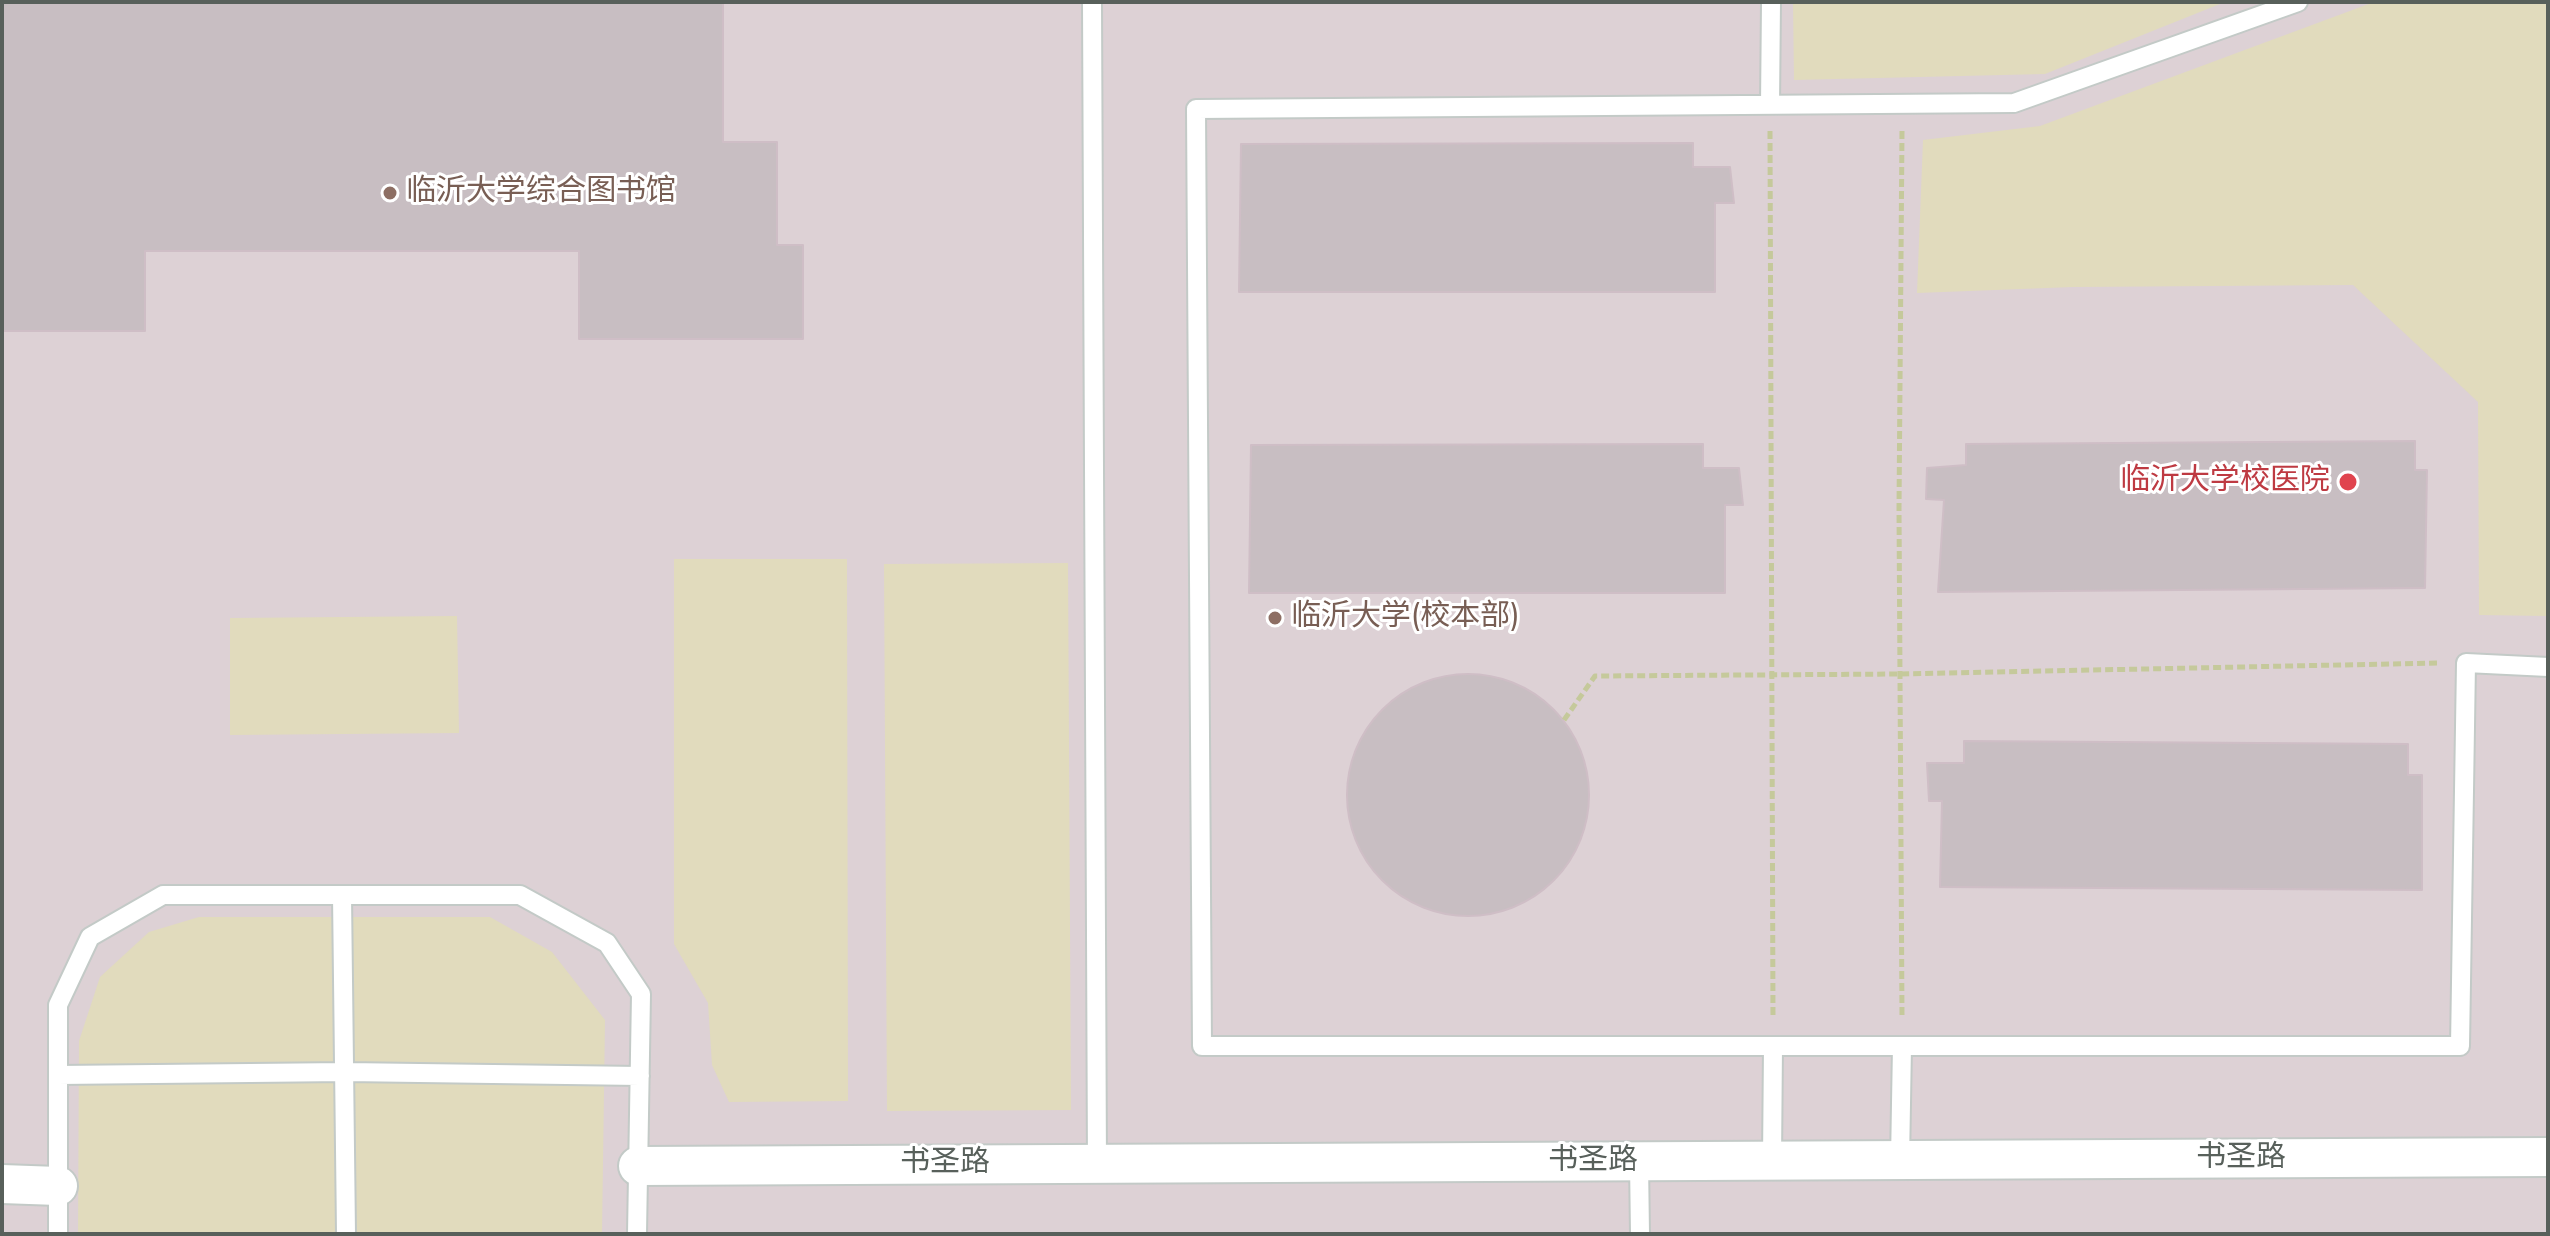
<!DOCTYPE html>
<html>
<head>
<meta charset="utf-8">
<style>
	body { margin:0 }
	#map { position:relative; width:2550px; height:1236px; overflow:hidden; background:#ebdfe4; font-family:Jost,sans-serif }
	canvas { display:block }
	.frame { position:absolute; inset:0; border:4px solid #58605b; pointer-events:none }
</style>
</head>
<body>
<div id="map">
<canvas width="2550" height="1236"></canvas>
<div class="frame"></div>
</div>
<script>
const ctx = document.querySelector('canvas').getContext('2d');
ctx.lineJoin = 'round';
function paint(path, color) { ctx.fillStyle = color; ctx.fill(path, 'evenodd'); }
const shape = rows => new Path2D(rows.map(r => 'M' + r).join(''));
function trace(path, color, width, dash) { ctx.strokeStyle = color; ctx.lineWidth = width; ctx.lineCap = dash ? 'butt' : 'round'; ctx.setLineDash(dash || []); ctx.stroke(path); }
function label(font, color, halo, rows, align = 'center') {
  ctx.font = font + ' Jost,"Noto Sans SC",sans-serif'; ctx.lineWidth = 6; ctx.setLineDash([]); ctx.textBaseline = 'middle'; ctx.strokeStyle = halo; ctx.fillStyle = color; for (const [text, x, y, turn = 0] of rows) {
    ctx.save(); ctx.translate(x, y); ctx.rotate((+turn || 0) * Math.PI / 180); ctx.textAlign = isNaN(turn) ? turn : align; if (halo) ctx.strokeText(text, 0, 0); ctx.fillText(text, 0, 0); ctx.restore();
  }
}
paint(shape([
	[2,2,2548,2,2548,1234,2,1234]
]), '#ddd1d5');
paint(shape([
	[1793,2,2225,2,2045,74,1794,80],
	[2374,2,2548,2,2548,616,2479,615,2478,402,2353,285,2073,287,1917,293,1923,140,2040,126],
	[674,559,847,559,848,1101,729,1102,712,1065,708,1003,674,944],
	[1068,563,1071,1110,887,1111,884,564],
	[457,616,459,733,230,735,230,618],
	[199,917,490,917,552,952,605,1020,602,1234,78,1234,79,1041,100,977,149,932]
]), '#e1dbbd');
const building = shape([
	[2,2,723,2,723,142,777,142,777,245,803,245,803,339,579,339,579,251,145,251,145,331,2,331,2,2],
	[1693,143,1693,167,1730,167,1734,203,1715,203,1715,292,1239,292,1241,144,1693,143],
	[2415,441,2415,470,2427,470,2425,588,1938,592,1944,500,1926,499,1927,468,1966,465,1966,444,2415,441],
	[1703,444,1703,468,1739,468,1743,505,1725,505,1725,593,1249,593,1251,445,1703,444],
	'1347 795a121 121 0 1 1 242 0a121 121 0 1 1-242 0Z',
	[1964,741,2408,744,2408,775,2422,775,2422,890,1940,887,1942,801,1929,801,1927,763,1964,763,1964,741]
]);
paint(building, '#c8bec2');
trace(building, '#cfbec6', 2);
const service = shape([
	[1092,2,1097,1164],
	[2298,2,2014,103,1196,109,1202,1046,2460,1046,2466,663,2548,667],
	[1770,105,1771,2],
	[342,895,346,1234],
	[58,1075,346,1072,640,1076],
	[1772,1161,1773,1046],
	[1900,1161,1902,1046],
	[1639,1162,1640,1234],
	[58,1234,58,1005,90,937,163,895,520,895,607,943,641,994,637,1234]
]);
const minor = shape([
	[638,1166,2548,1157],
	[2,1184,58,1186]
]);
trace(service, '#c3cac7', 22);
trace(minor, '#c3cac7', 42);
trace(shape([
	[1770,131,1773,1017],
	[1902,131,1899,509,1902,1017],
	[1564,720,1595,676,1899,674,2437,663]
]), '#c5c99b', 5, [8, 4]);
trace(service, '#fff', 18);
trace(minor, '#fff', 38);
for (const [x, y, r, color] of [
	[390,193,8,"#8d6e63"],
	[2348,482,10,"#e0444e"],
	[1275,618,8,"#8d6e63"]
]) { const dot = new Path2D(); dot.arc(x, y, r, 0, 2 * Math.PI); ctx.fillStyle = color; ctx.fill(dot); trace(dot, '#fff', 3); }
label('30px', '#785e54', '#fff', [
	["临沂大学综合图书馆",406,193],
	["临沂大学(校本部)",1291,618]
], 'left');
label('30px', '#be3a42', '#fff', [
	["临沂大学校医院",2330,482]
], 'right');
label('30px', '#58605b', '#fff', [
	["书圣路",2241,1159],
	["书圣路",1593,1162],
	["书圣路",945,1164]
]);
</script>
</body>
</html>
